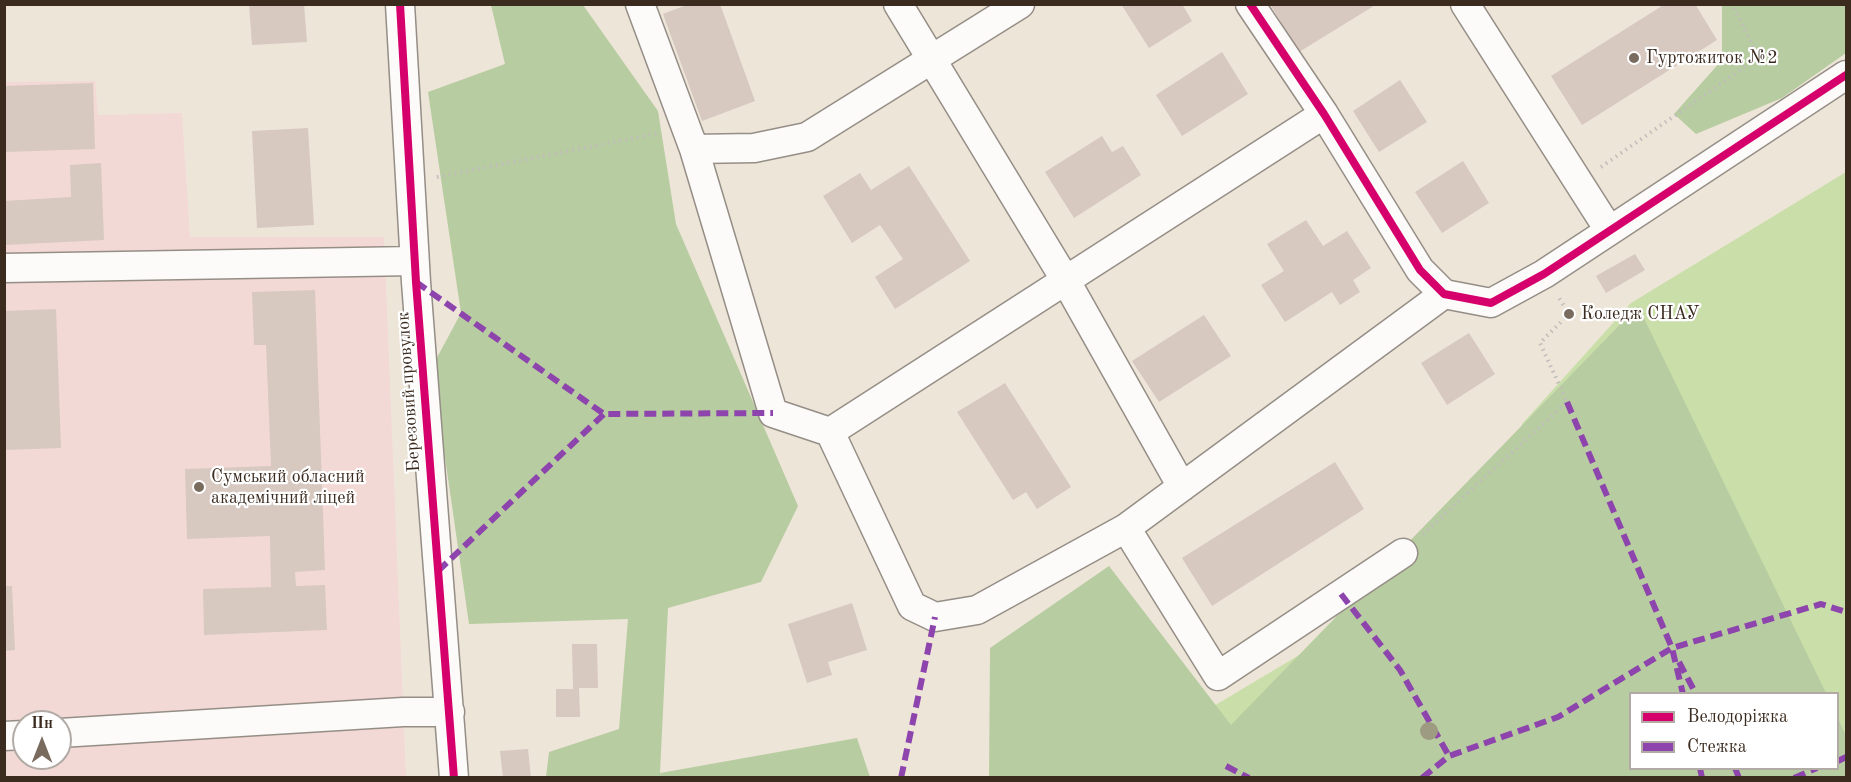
<!DOCTYPE html>
<html>
<head>
<meta charset="utf-8">
<style>
	body { margin:0 }
	#map { position:relative; width:1851px; height:782px; overflow:hidden; background:#eee5d9; font-family:"Old Standard TT",serif }
	canvas { display:block }
	.frame { position:absolute; inset:0; border:6px solid #3b2a1e; pointer-events:none }
	.legend { position:absolute; left:1629px; top:692px; width:210px; height:78px; box-sizing:border-box; background:#fff; border:2px solid #b1aaa5; margin:0; padding:8px 10px; list-style:none; font-size:18px; color:#3b2a1e }
	.legend li { display:flex; align-items:center; gap:12px; height:30px }
	.legend b { width:30px; border:2px solid #b1aaa5 }
	.north { position:absolute; left:12px; top:710px; width:60px; height:60px; box-sizing:border-box; background:#fff; border:2px solid #b1aaa5; border-radius:50%; rotate:0deg; font-size:16px; font-weight:700; line-height:24px; text-align:center; color:#3b2a1e }
	.north::after { content:''; display:block; margin:auto; width:21px; height:27px; background:#7a6b5f; clip-path:polygon(50% 0,100% 100%,50% 72%,0 100%) }
</style>
</head>
<body>
<div id="map">
<canvas width="1851" height="782"></canvas>
<div class="frame"></div>
<ul class="legend">
<li><b style="height:8px;background:#d6006c"></b>Велодоріжка</li>
<li><b style="height:8px;background:#8e44ad"></b>Стежка</li>
</ul>
<div class="north">Пн</div>
</div>
<script>
const ctx = document.querySelector('canvas').getContext('2d');
ctx.lineJoin = 'round';
function paint(path, color) { ctx.fillStyle = color; ctx.fill(path, 'evenodd'); }
const shape = rows => new Path2D(rows.map(r => 'M' + r).join(''));
function trace(path, color, width, dash) { ctx.strokeStyle = color; ctx.lineWidth = width; ctx.lineCap = dash ? 'butt' : 'round'; ctx.setLineDash(dash || []); ctx.stroke(path); }
function label(font, color, halo, rows, align = 'center') {
  ctx.font = font + ' "Old Standard TT",serif'; ctx.lineWidth = 4.5; ctx.setLineDash([]); ctx.textBaseline = 'middle'; ctx.strokeStyle = halo; ctx.fillStyle = color; for (const [text, x, y, turn = 0] of rows) {
    ctx.save(); ctx.translate(x, y); ctx.rotate((+turn || 0) * Math.PI / 180); ctx.textAlign = isNaN(turn) ? turn : align; if (halo) ctx.strokeText(text, 0, 0); ctx.fillText(text, 0, 0); ctx.restore();
  }
}
paint(shape([
	[95,81,98,115,182,113,190,237,384,237,406,777,5,777,4,82],
	[24,722,60,722,60,758,24,758]
]), '#f3d9d6');
paint(shape([
	[1846,172,1846,777,1093,778,1487,543,1522,424,1631,303],
	[1630,694,1838,694,1838,768,1630,768]
]), '#cadeaa');
paint(shape([
	[491,5,583,5,658,111,676,224,798,506,761,582,668,608,660,773,857,738,870,777,546,777,549,752,619,729,628,619,469,624,432,367,461,313,428,92,505,64],
	[1722,5,1846,5,1846,53,1782,98,1696,134,1674,114,1722,60],
	[1638,306,1826,693,1630,694,1630,768,1838,768,1838,718,1846,736,1846,778,989,778,990,648,1109,566,1231,725]
]), '#b7cca0');
paint(shape([
	[249,4,304,4,307,42,252,45],
	[689,4,720,4,755,101,702,121,663,14],
	[1121,4,1182,4,1192,21,1149,48],
	[1270,4,1377,4,1299,52],
	[1665,4,1695,4,1717,40,1582,125,1551,76],
	[1222,52,1248,94,1182,136,1156,95],
	[1400,80,1427,122,1379,152,1353,111],
	[93,83,95,149,4,152,4,86],
	[308,128,314,225,257,228,252,131],
	[1102,136,1112,152,1123,146,1141,175,1074,218,1045,172],
	[1463,161,1489,203,1442,233,1415,192],
	[101,163,104,240,4,245,4,201,71,197,70,165],
	[909,166,970,261,895,309,875,277,903,259,880,225,852,243,823,196,860,173,871,190],
	[1306,220,1323,246,1347,231,1371,268,1353,280,1360,292,1340,305,1332,292,1285,322,1261,285,1284,271,1267,244],
	[1635,254,1645,270,1606,293,1596,276],
	[315,290,325,570,295,572,296,586,325,585,327,630,204,635,203,589,271,587,270,536,187,539,185,469,271,466,266,345,254,345,252,292],
	[56,309,61,448,4,450,4,311],
	[1204,315,1231,356,1159,402,1132,361],
	[1469,333,1495,374,1447,405,1421,363],
	[1005,383,1071,487,1037,509,1026,492,1013,500,957,412],
	[1335,462,1364,509,1212,606,1182,558],
	[4,586,12,586,15,650,4,651],
	[852,603,867,650,828,662,832,675,807,683,788,624],
	[572,644,597,644,598,688,579,688,580,717,556,717,556,689,573,689],
	[528,749,531,778,503,778,500,751]
]), '#d7c8c0');
const minor = shape([
	[400,4,416,282,454,778],
	[640,4,694,149,773,413,830,432,1324,114],
	[898,4,1066,281,1182,487],
	[1250,4,1324,114,1420,270,1444,294,1491,303,1544,274,1846,75],
	[1465,4,1609,230],
	[694,149,754,148,807,137,1020,4],
	[4,268,414,261],
	[830,432,912,606,935,617,977,610,1126,528,1444,294],
	[1126,528,1218,676,1403,553],
	[60,733,403,712,450,712],
	[4,736,24,735]
]);
trace(minor, '#958e86', 31);
trace(shape([
	[1601,167,1759,57,1732,4],
	[437,177,659,133],
	[1423,534,1567,402,1540,343,1569,314,1559,298]
]), '#c0bdba', 4, [1.5, 4.5]);
trace(minor, '#fcfbf9', 28);
trace(shape([
	[416,282,604,414,773,413],
	[1567,402,1672,648,1683,694],
	[438,571,604,414],
	[1341,594,1400,670,1449,756],
	[1679,662,1696,694],
	[1838,761,1846,757],
	[1226,766,1249,778],
	[1700,768,1702,778],
	[1735,768,1739,778],
	[901,778,935,617],
	[1422,778,1449,756,1558,717,1672,648,1821,604,1846,612],
	[1794,778,1817,768]
]), '#8e44ad', 6, [12, 6]);
trace(shape([
	[400,4,416,282,454,778],
	[1250,4,1324,114,1420,270,1444,294,1491,303,1544,274,1846,75]
]), '#d6006c', 8);
ctx.fillStyle = '#9e9b83';
for (const [x, y] of [
	[1429,731]
]) { ctx.beginPath(); ctx.arc(x, y, 9, 0, 2 * Math.PI); ctx.fill(); }
for (const [x, y, r, color] of [
	[1634,58,6,"#7a6b5f"],
	[1569,314,6,"#7a6b5f"],
	[199,487,6,"#7a6b5f"]
]) { const dot = new Path2D(); dot.arc(x, y, r, 0, 2 * Math.PI); ctx.fillStyle = color; ctx.fill(dot); trace(dot, '#fff', 2); }
label('18px', '#3b2a1e', '#fff', [
	["Гуртожиток №2",1646,58],
	["Коледж СНАУ",1581,314],
	["Сумський обласний",211,477],
	["академічний ліцей",211,498]
], 'left');
label('18px', '#3b2a1e', '#fff', [
	["Березовий провулок",409,392,-94]
]);
</script>
</body>
</html>
